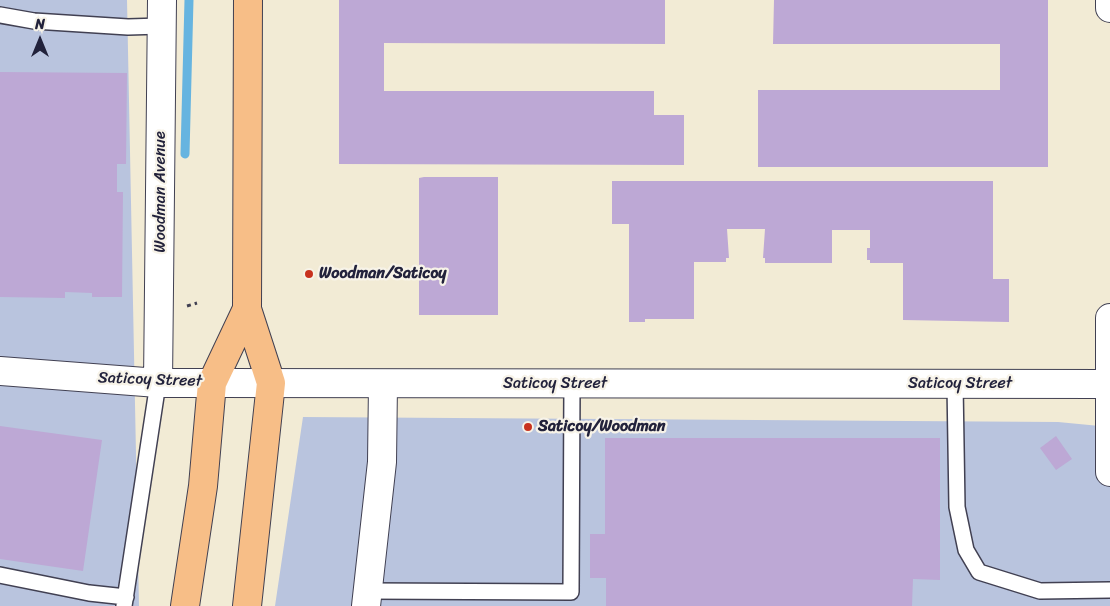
<!DOCTYPE html>
<html>
<head>
<meta charset="utf-8">
<style>
	body { margin:0 }
	#map { position:relative; width:1110px; height:606px; overflow:hidden; background:#f2ebd5; font-family:Sriracha,sans-serif }
	canvas { display:block }
	.north { position:absolute; left:15px; top:15px; width:50px; height:50px; -webkit-text-stroke:4px #f7f3e8; paint-order:stroke; rotate:0deg; font-size:14px; font-weight:700; line-height:20px; text-align:center; color:#22223b }
	.north::after { content:''; display:block; margin:auto; width:18px; height:22px; background:#22223b; clip-path:polygon(50% 0,100% 100%,50% 72%,0 100%) }
</style>
</head>
<body>
<div id="map">
<canvas width="1110" height="606"></canvas>
<div class="north">N</div>
</div>
<script>
const ctx = document.querySelector('canvas').getContext('2d');
ctx.lineJoin = 'round';
function paint(path, color) { ctx.fillStyle = color; ctx.fill(path, 'evenodd'); }
const shape = rows => new Path2D(rows.map(r => 'M' + r).join(''));
function trace(path, color, width, dash) { ctx.strokeStyle = color; ctx.lineWidth = width; ctx.lineCap = dash ? 'butt' : 'round'; ctx.setLineDash(dash || []); ctx.stroke(path); }
function label(font, color, halo, rows, align = 'center') {
  ctx.font = font + ' Sriracha,sans-serif'; ctx.lineWidth = 4.5; ctx.setLineDash([]); ctx.textBaseline = 'middle'; ctx.strokeStyle = halo; ctx.fillStyle = color; for (const [text, x, y, turn = 0] of rows) {
    ctx.save(); ctx.translate(x, y); ctx.rotate((+turn || 0) * Math.PI / 180); ctx.textAlign = isNaN(turn) ? turn : align; if (halo) ctx.strokeText(text, 0, 0); ctx.fillText(text, 0, 0); ctx.restore();
  }
}
paint(shape([
	[0,0,127,0,139,606,0,606],
	[303,417,1058,422,1110,427,1110,606,275,606]
]), '#b9c4de');
trace(shape([
	[185,154,189,0]
]), '#66b4e0', 9);
paint(shape([
	[339,0,665,0,665,44,384,43,384,91,654,91,654,115,684,115,684,165,339,164],
	[774,0,1048,0,1048,167,758,167,758,90,1000,90,1000,44,773,44],
	[0,72,127,73,126,164,117,164,117,192,123,192,122,297,92,297,92,293,65,292,65,298,0,297],
	[424,177,498,177,498,315,419,315,419,178],
	[612,181,993,181,993,279,1009,279,1009,322,903,320,903,263,870,263,870,260,867,260,867,248,870,248,870,230,832,230,832,263,765,263,765,258,763,258,765,229,727,229,729,258,726,258,726,262,694,262,694,319,645,319,645,322,629,322,629,224,612,224],
	[0,426,102,440,83,571,0,559],
	[1056,436,1072,459,1056,470,1040,448],
	[605,438,940,438,940,580,913,579,912,606,606,606,606,578,590,578,590,534,605,534]
]), '#bda8d5');
const service = shape([
	[0,15,34,21,128,27,161,26],
	[955,384,957,507,966,550,979,572,1040,591,1110,590],
	[0,575,89,593,126,597],
	[368,591,571,592,572,384],
	[124,606,158,383]
]);
const minor = shape([
	[0,371,158,383,212,383],
	[158,383,162,0],
	[366,606,382,462,383,384]
]);
const tertiary = shape([
	[1110,0,1110,8],
	[1110,318,1110,472],
	[212,383,1110,384]
]);
const primary = shape([
	[185,606,203,486,212,383,247,309],
	[247,606,271,383,247,309,248,0]
]);
trace(service, '#414052', 18);
trace(minor, '#414052', 30);
trace(tertiary, '#414052', 30);
trace(primary, '#414052', 30);
trace(shape([
	[187,306,197,303]
]), '#414052', 3, [4, 4]);
trace(service, '#fff', 15);
trace(minor, '#fff', 28);
trace(tertiary, '#fff', 28);
trace(primary, '#f7be87', 28);
for (const [x, y, r, color] of [
	[309,274,5,"#c8321e"],
	[528,427,5,"#c8321e"]
]) { const dot = new Path2D(); dot.arc(x, y, r, 0, 2 * Math.PI); ctx.fillStyle = color; ctx.fill(dot); trace(dot, '#f7f3e8', 2); }
label('16px', '#22223b', '#f7f3e8', [
	["Woodman Avenue",161,192,-90],
	["Saticoy Street",150,380,2],
	["Saticoy Street",555,384],
	["Saticoy Street",960,384]
]);
label('bold 16px', '#22223b', '#f7f3e8', [
	["Woodman/Saticoy",319,274],
	["Saticoy/Woodman",538,427]
], 'left');
</script>
</body>
</html>
